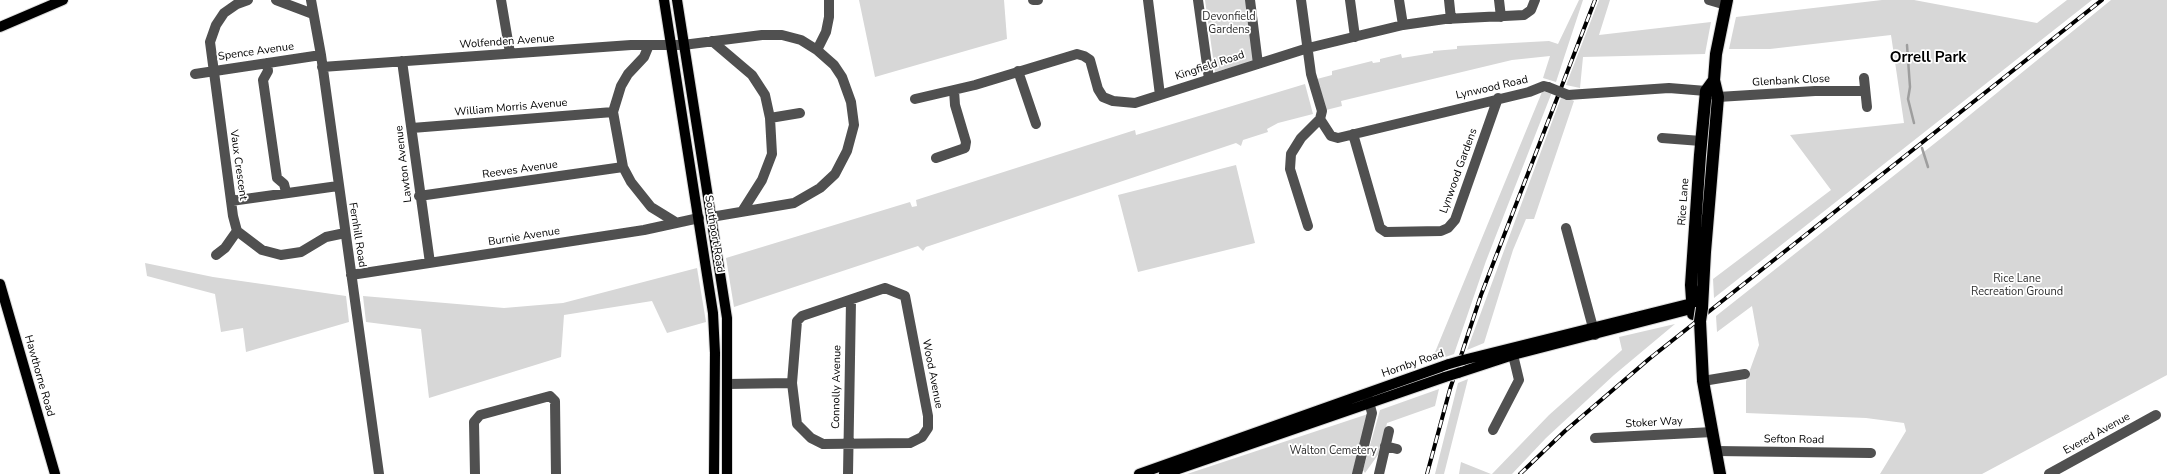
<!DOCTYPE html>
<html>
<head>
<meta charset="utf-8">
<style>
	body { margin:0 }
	canvas { display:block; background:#fff }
</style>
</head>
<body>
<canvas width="2167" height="474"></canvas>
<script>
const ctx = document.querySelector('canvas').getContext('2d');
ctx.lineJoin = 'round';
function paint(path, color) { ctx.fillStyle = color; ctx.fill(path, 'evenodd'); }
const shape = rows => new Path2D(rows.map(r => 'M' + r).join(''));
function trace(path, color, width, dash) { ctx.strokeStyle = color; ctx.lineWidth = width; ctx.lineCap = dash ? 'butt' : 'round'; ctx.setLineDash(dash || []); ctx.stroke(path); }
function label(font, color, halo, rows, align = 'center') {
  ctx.font = font + ' "Nunito Sans",sans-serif'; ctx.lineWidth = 3.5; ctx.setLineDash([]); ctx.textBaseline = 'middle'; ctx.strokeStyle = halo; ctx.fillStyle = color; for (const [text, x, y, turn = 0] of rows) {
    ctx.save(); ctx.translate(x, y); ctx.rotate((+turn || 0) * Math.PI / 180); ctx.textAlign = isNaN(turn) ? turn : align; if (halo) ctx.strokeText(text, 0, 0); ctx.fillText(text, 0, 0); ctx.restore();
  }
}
paint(shape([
	[859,0,1004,0,1007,39,875,77],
	[1205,0,1247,0,1254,61,1215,72],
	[1579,0,1583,0,1556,82,1543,78,1550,56,1512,60,1341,101,1342,106,1326,110,1317,79,1332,75,1332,71,1372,61,1373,63,1380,62,1380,59,1401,54,1402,58,1433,53,1433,51,1457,49,1457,46,1549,41,1558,44],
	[1599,0,1610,0,1599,35,1711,22,1705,54,1583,57,1580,88,1566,85],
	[1882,0,1914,0,2037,23,2067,0,2092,0,1714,298,1713,279,1831,190,1790,135,1904,123,1891,35,1770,49,1729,49,1736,17],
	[2111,0,2167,0,2167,375,1982,474,1880,474,1906,431,1904,423,1866,418,1746,413,1746,381,1759,345,1752,306,1717,332,1716,316,1944,136],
	[1305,84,1313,114,1278,123,1267,129,1268,132,1243,140,1241,146,1236,143,926,247,923,251,918,246,734,307,726,258,910,202,912,207,917,206,916,200,1135,130,1136,135],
	[1545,89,1552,92,1486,261,1454,354,1431,362,1542,92],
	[1562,95,1574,101,1534,219,1526,219,1513,250,1484,343,1467,350],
	[1236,165,1255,243,1138,272,1118,195],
	[145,263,213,277,346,296,349,322,246,352,243,328,221,332,215,294,147,276],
	[697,268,706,322,667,333,652,301,564,315,561,357,429,398,421,329,366,322,363,296,504,308,563,303],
	[1675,324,1614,375,1546,438,1512,474,1492,474,1549,415,1622,350,1619,337],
	[1468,379,1444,474,1435,474,1458,383],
	[1439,389,1435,406,1387,423,1380,452,1365,473,1363,470,1380,410],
	[1368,414,1352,474,1187,474],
	[1461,462,1491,474,1459,474]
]), '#d7d7d7');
trace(shape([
	[1907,45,1910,87,1908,99,1914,123],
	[1922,148,1928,167]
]), '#9e9e9e', 2.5);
const major = shape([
	[664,0,713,313,715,353,714,474],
	[677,0,727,318,727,474],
	[0,27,63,0],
	[0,284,55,474],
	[1463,360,1700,301],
	[1458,373,1513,355,1699,307],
	[1139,474,1449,364],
	[1164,474,1445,377]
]);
const highway = shape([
	[1702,308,1705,252,1718,97,1714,80,1716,54,1727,0],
	[1693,314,1691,285,1700,155,1706,91,1714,80],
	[1700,321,1703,381,1720,474]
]);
trace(major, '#dbdbdb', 12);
trace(highway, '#dbdbdb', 14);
trace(shape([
	[248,0,237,4,224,13,216,25,210,42,233,216,237,231,262,250,281,255,301,252,326,237,345,233],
	[276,0,313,14],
	[311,0,321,55,379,474],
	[501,0,510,53],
	[1033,0,1038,0],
	[1148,0,1160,95],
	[1198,0,1209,79],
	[1250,0,1258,64],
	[1301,0,1311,74,1322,111,1320,119,1331,136,1338,138,1529,92,1544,86,1548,87],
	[1350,0,1355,37],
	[1399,0,1403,25],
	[1449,0,1451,19],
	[1499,0,1501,17],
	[1709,0,1726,5],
	[712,41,752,75,765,95,770,118,772,154,762,180,743,210],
	[649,45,644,57,628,74,621,86,613,112,623,167,631,182,651,207,677,223],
	[817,50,826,32,829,17,829,0],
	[402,61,430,263],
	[267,63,268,71,263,80,277,178,284,184,286,192],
	[322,67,631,45,683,45,762,35,782,35,801,40,817,50,834,65,842,77,851,102,854,125,847,151,835,174,820,188,794,203,711,217],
	[1018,71,1036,124],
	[195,74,321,55],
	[1864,78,1867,107],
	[1568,95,1669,88,1706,91,1718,97,1815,91,1865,91],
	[915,99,975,85,1077,54,1084,56,1090,60,1098,89,1103,97,1113,101,1135,103,1308,48,1403,25,1445,19,1524,15,1531,10,1535,0],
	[770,118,800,113],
	[412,128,613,112],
	[1353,134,1380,228,1386,232,1441,231,1448,228,1455,220,1498,98],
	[1662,138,1701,141],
	[936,158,965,148,966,142,955,105,954,90],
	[419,196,623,167],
	[231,201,338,186],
	[1308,226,1290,169,1291,154,1301,138,1320,119],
	[1566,228,1595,335],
	[216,255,225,248,237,231],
	[351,275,644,230,699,218],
	[885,288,905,296,928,416,928,428,922,437,910,443,823,444,811,438,797,424,792,383,797,321,802,316,885,288],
	[1703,381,1745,374],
	[727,384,792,383],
	[1493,430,1519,380,1513,355],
	[1595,438,1713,432],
	[1385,446,1397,449],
	[1716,451,1871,453],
	[475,474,474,422,480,415,550,396,555,401,556,474],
	[848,474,851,301],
	[1357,474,1372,413,1367,395],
	[1379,474,1389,431],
	[2049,474,2156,415]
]), '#505050', 10);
trace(major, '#000', 10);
trace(highway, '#000', 12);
const rail = shape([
	[1427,474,1450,389,1481,295,1595,0],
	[1520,474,1565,431,1649,359,2102,0]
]);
trace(rail, '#000', 4);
trace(rail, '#fff', 2.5, [8]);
const majorBridge = shape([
	[1449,364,1463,360],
	[1445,377,1458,373]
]);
const highwayBridge = shape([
	[1700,321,1702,308]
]);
trace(majorBridge, '#dbdbdb', 12, []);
trace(highwayBridge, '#dbdbdb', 14, []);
trace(shape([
	[1548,87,1568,95]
]), '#505050', 10);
trace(majorBridge, '#000', 10);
trace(highwayBridge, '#000', 12);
label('11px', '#2e2e2e', '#fff', [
	["Devonfield",1229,17],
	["Gardens",1229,30],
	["Rice Lane",2017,279],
	["Recreation Ground",2017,292],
	["Walton Cemetery",1333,451]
]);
label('11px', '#000', '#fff', [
	["Wolfenden Avenue",507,42,-4],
	["Spence Avenue",256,52,-8],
	["Kingfield Road",1210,66,-18],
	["Glenbank Close",1791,81,-3],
	["Lynwood Road",1492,88,-13],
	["William Morris Avenue",511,108,-5],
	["Lawton Avenue",404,164,-97],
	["Vaux Crescent",238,165,82],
	["Reeves Avenue",520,170,-8],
	["Lynwood Gardens",1459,171,-70],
	["Rice Lane",1684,202,-86],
	["Southport Road",714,234,81],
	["Fernhill Road",357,235,81],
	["Burnie Avenue",524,237,-9],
	["Hornby Road",1413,364,-19],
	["Wood Avenue",932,374,79],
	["Hawthorne Road",39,376,74],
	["Connolly Avenue",837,387,-89],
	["Stoker Way",1654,423,-3],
	["Evered Avenue",2097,434,-29],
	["Sefton Road",1794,440,1]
]);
label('bold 15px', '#000', '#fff', [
	["Orrell Park",1928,58]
]);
</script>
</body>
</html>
